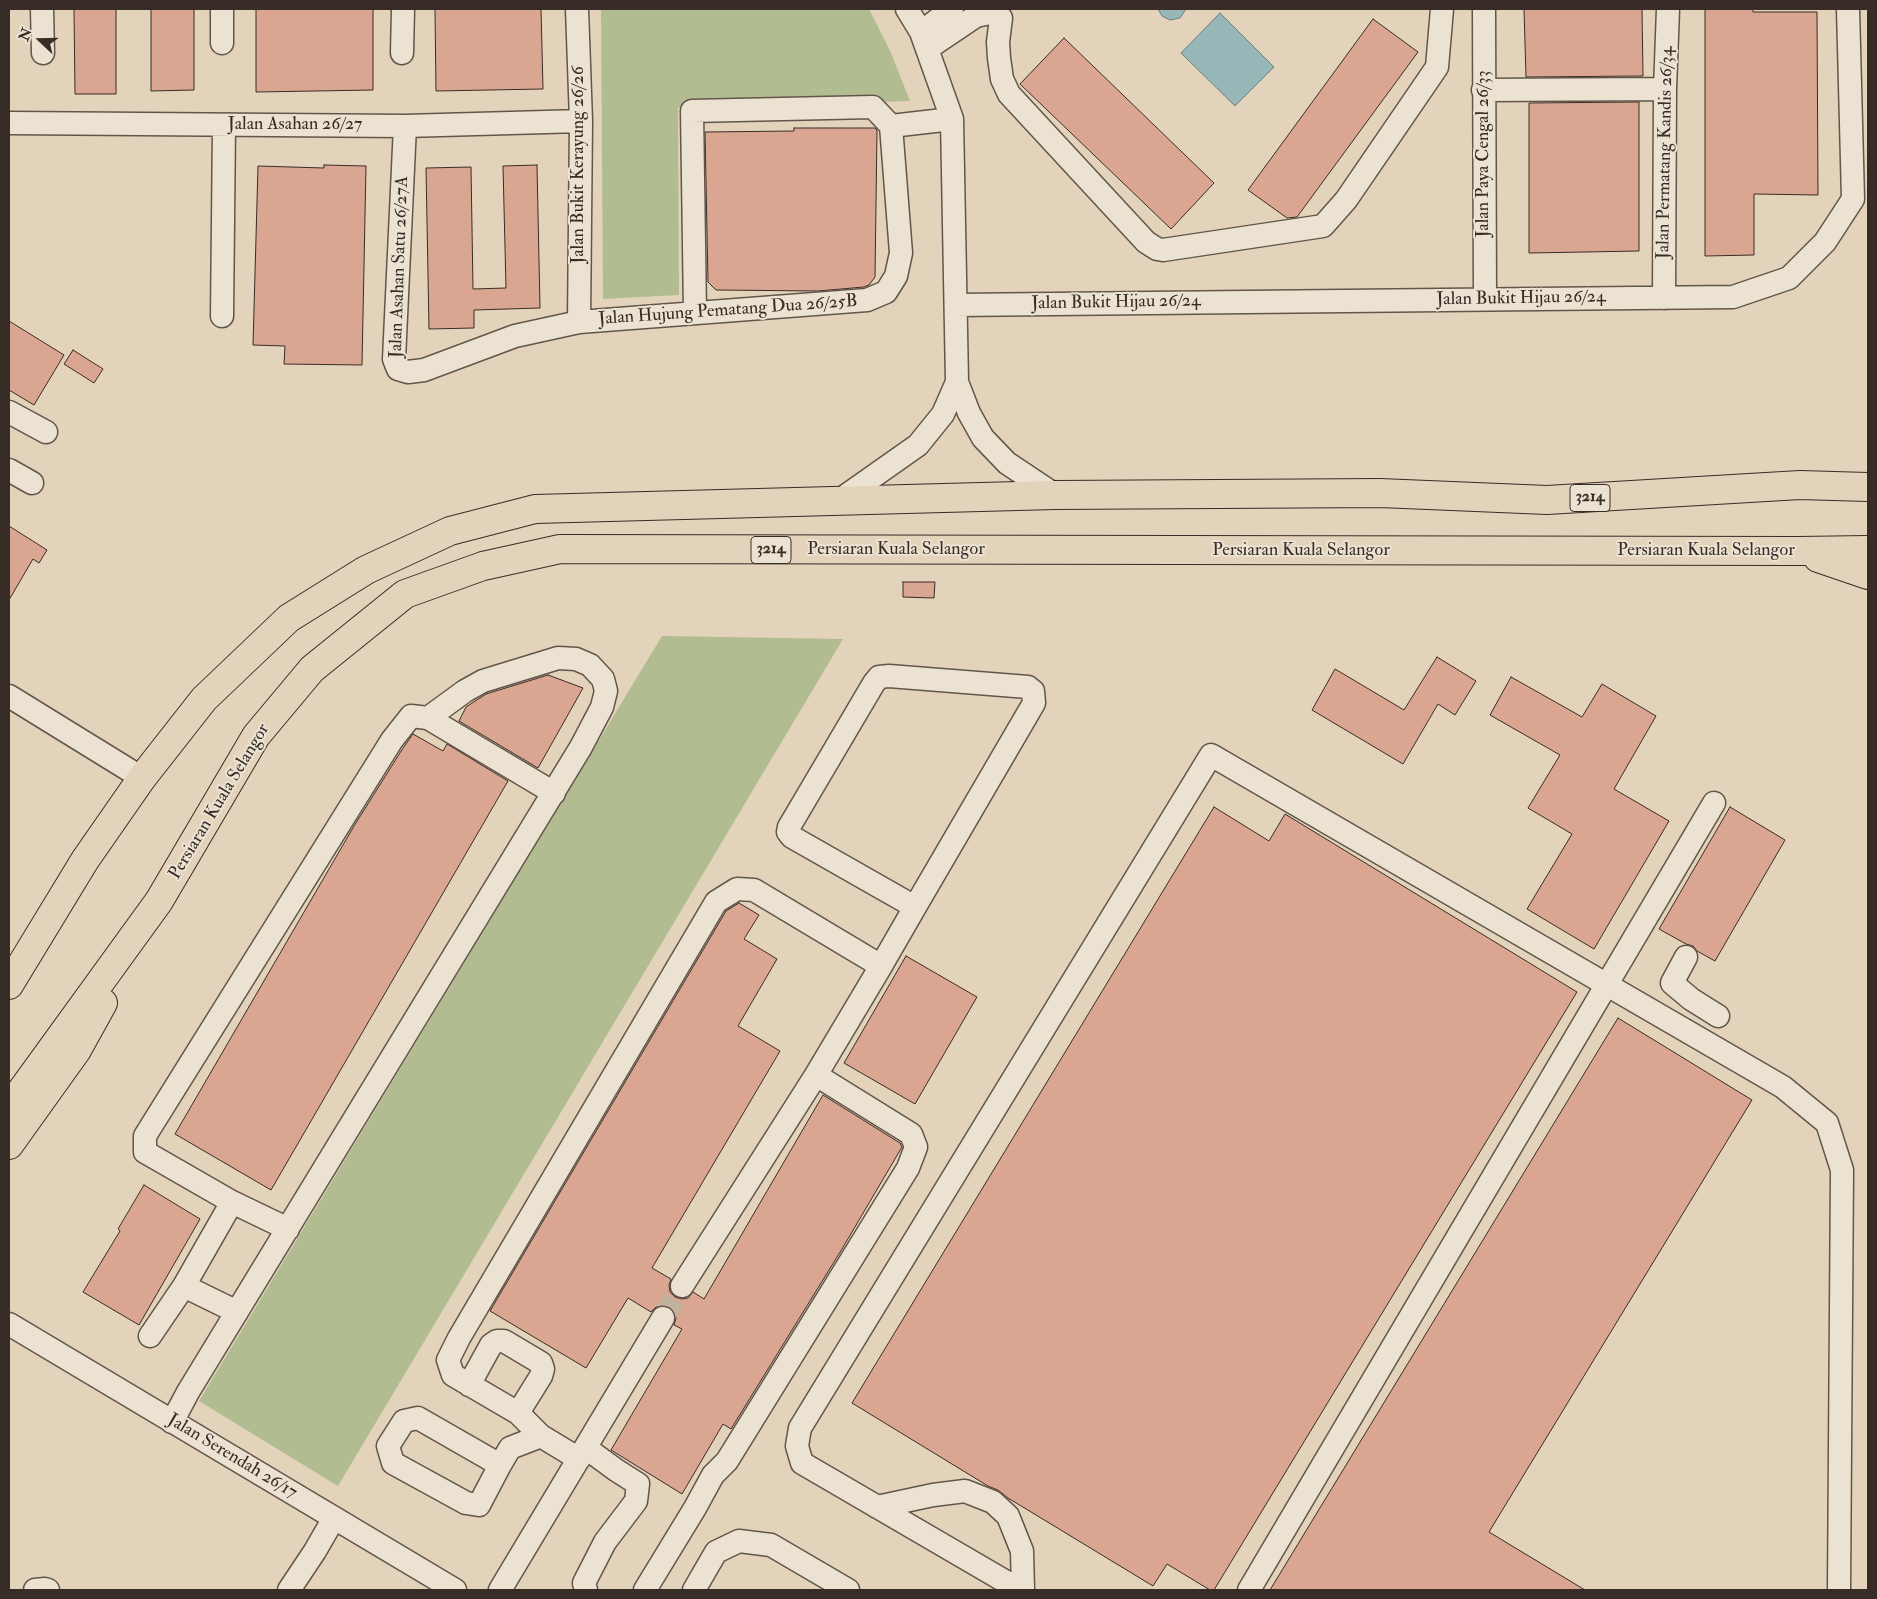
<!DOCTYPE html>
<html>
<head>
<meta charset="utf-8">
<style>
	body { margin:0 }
	#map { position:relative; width:1877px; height:1599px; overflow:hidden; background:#e2d3ba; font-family:"IM FELL Double Pica",serif }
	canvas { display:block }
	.frame { position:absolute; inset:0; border:10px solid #382c26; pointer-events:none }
	.north { position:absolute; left:15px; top:15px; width:50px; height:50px; -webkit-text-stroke:4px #ece2d2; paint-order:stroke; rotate:291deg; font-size:14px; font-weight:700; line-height:20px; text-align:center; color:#382c26 }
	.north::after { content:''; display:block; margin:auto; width:18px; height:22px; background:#382c26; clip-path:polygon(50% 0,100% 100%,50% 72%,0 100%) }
</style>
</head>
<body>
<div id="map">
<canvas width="1877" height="1599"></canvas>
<div class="frame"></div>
<div class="north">N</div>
</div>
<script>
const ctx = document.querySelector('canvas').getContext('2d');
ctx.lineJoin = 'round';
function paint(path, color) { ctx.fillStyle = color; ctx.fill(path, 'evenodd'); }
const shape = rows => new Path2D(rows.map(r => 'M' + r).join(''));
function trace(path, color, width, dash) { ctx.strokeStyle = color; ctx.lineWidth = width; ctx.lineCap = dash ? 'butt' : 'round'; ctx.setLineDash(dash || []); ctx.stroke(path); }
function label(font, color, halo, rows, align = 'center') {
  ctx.font = font + ' "IM FELL Double Pica",serif'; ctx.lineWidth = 4; ctx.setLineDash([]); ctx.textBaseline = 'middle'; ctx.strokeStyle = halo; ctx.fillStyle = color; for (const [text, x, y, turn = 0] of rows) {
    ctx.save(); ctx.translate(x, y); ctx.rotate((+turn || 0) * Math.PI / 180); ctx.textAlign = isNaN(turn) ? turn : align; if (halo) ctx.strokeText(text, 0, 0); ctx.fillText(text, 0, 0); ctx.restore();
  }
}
paint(shape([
	[601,9,869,9,891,53,910,101,678,108,679,295,603,299],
	[662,636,843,639,338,1486,199,1401]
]), '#b2bc91');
const water = shape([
	[1158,9,1186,9,1180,18,1170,20,1162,16,1158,9],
	[1220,13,1274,67,1235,106,1181,53,1220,13]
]);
paint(water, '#96b6b7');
trace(water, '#707f7d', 1);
const building = shape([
	[74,9,116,9,116,94,75,94,74,9],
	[151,9,194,9,194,90,151,91,151,9],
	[256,9,373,9,373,90,256,92,256,9],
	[435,9,541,9,543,89,436,91,435,9],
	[1524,9,1642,9,1643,76,1526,77,1524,9],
	[1705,9,1753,9,1753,12,1817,12,1818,195,1754,194,1754,255,1705,256,1705,9],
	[1373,19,1418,52,1297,217,1287,218,1248,190,1373,19],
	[1064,38,1214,183,1171,229,1020,84,1064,38],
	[1639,102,1639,251,1529,253,1529,103,1639,102],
	[794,128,875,128,877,130,875,277,869,285,864,287,818,291,716,290,708,282,705,132,794,131,794,128],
	[324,165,366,166,362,365,284,364,285,346,253,345,258,166,324,168,324,165],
	[537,165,540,308,474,310,474,328,429,329,426,168,471,167,473,289,506,288,503,166,537,165],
	[9,321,64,355,34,405,9,390,9,321],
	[73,350,103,369,94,383,64,364,73,350],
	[9,526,47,550,39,563,33,559,9,600,9,526],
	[903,582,935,582,934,598,903,597,903,582],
	[1437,657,1476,681,1455,715,1438,704,1403,764,1312,710,1335,669,1404,710,1437,657],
	[548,675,583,688,538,768,459,721,466,707,486,694,548,675],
	[1511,677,1582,717,1602,684,1656,716,1614,789,1669,821,1594,949,1527,909,1572,834,1528,808,1560,755,1490,715,1511,677],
	[413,734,443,751,447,744,508,781,271,1190,175,1134,354,826,403,748,413,734],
	[1214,807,1269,841,1285,814,1577,992,1214,1590,1210,1590,1167,1564,1153,1586,1008,1498,998,1490,988,1486,852,1403,1214,807],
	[1730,807,1785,840,1715,961,1697,951,1693,946,1686,944,1659,929,1730,807],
	[739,903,759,915,744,939,777,959,738,1026,780,1051,652,1268,671,1279,669,1285,670,1292,675,1297,682,1299,688,1298,693,1292,704,1299,823,1095,900,1143,902,1147,842,1249,731,1429,723,1424,682,1494,611,1450,682,1329,674,1325,676,1318,675,1312,670,1307,663,1305,656,1307,651,1312,628,1298,586,1368,490,1311,726,911,739,903],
	[906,956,977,997,915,1104,844,1063,906,956],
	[1618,1018,1752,1100,1489,1532,1585,1590,1270,1590,1618,1018],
	[144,1185,200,1219,139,1325,83,1292,120,1231,118,1229,144,1185]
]);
paint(building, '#dba691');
trace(building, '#382c26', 1);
trace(shape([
	[663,1318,682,1286]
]), '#c0b29c', 22, [22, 11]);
const minor = shape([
	[42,9,43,53],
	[577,9,581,121,579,322],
	[907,9,921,32,952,119,957,382,969,413,983,438,1007,463,1055,495],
	[1484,9,1485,299],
	[1001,18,998,42,999,58,1002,79,1009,94,1146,242,1157,249,1163,250,1323,226,1346,200,1437,67,1442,9],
	[921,32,952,9],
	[222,43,222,9],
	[927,49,976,16,985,14],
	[402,53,403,9],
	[1483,90,1665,89],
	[9,123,405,126,581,121],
	[405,126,394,359,398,369,408,372,424,370,515,336,579,322,867,300,886,292,896,276,901,253,891,126],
	[891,126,952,119],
	[1664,298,1665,89,1668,9],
	[956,305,1733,297,1789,278,1825,242,1853,199,1848,9],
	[695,312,692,111,873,107,891,126],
	[222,316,224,125],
	[9,412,46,432],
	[9,470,32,483],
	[837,502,918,445,943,414,957,382],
	[9,696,142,778],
	[1686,957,1672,983,1691,999,1718,1016],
	[881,966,915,907,1034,703,1033,691,1028,687,889,676,879,677,874,683,789,827,788,832,792,837,915,907],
	[232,1202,145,1152,145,1136,392,740,411,716,428,718,554,793],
	[237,1312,184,1286,232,1202,288,1229],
	[9,1324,455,1590],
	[150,1336,184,1286],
	[469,1385,491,1345,497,1341,504,1341,541,1363,543,1369,541,1376,518,1413],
	[172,1422,188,1392,581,747,602,707,606,691,603,679,590,665,576,659,558,658,483,681,465,691,428,718],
	[541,1436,518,1413,453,1375,448,1360,459,1338,716,902,737,889,754,890,881,966,816,1075,682,1286],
	[586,1448,616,1470,638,1484,636,1501,605,1542,584,1583,586,1590],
	[500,1465,418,1418,404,1421,388,1446,393,1463,466,1503,479,1505,500,1465,510,1448,541,1436,579,1459],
	[877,1507,933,1495,965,1491,993,1502,1008,1516,1022,1551,1023,1590],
	[35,1590,45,1589,48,1590],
	[289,1590,315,1551,334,1518],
	[500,1590,663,1318],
	[645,1590,695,1508,713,1475,727,1461,908,1168,916,1147,911,1134,816,1075],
	[694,1590,716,1552,739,1541,771,1545,848,1590],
	[1020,1590,802,1463,797,1446,800,1428,1211,755,1783,1087,1827,1123,1842,1170,1839,1590],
	[1249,1590,1714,803]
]);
const major = shape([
	[1818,558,1868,575],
	[9,985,85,860,142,778,204,699,289,618,366,570,450,531,535,509,1055,495,1380,493,1547,500,1800,485,1868,487],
	[9,1108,159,901,256,736,312,669,405,594,483,566,560,549,1798,551,1868,550],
	[9,1145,77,1050,103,1003]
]);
trace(minor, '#62564b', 25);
trace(major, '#382c26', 30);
trace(minor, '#ece2d2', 22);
trace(major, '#e2d3ba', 28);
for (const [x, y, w] of [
	[1590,498,40],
	[771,550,40]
]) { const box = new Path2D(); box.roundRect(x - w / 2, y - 13.5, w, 27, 4); ctx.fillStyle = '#ece2d2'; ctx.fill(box); trace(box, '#382c26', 1); }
label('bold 16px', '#382c26', null, [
	["3214",1590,498],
	["3214",771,550]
]);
label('18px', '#382c26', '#ece2d2', [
	["Jalan Asahan 26/27",295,125],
	["Jalan Permatang Kandis 26/34",1666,153,-89],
	["Jalan Paya Cengal 26/33",1484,154,-90],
	["Jalan Bukit Kerayung 26/26",579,165,-90],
	["Jalan Asahan Satu 26/27A",400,267,-88],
	["Jalan Bukit Hijau 26/24",1521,299,-1],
	["Jalan Bukit Hijau 26/24",1116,303,-1],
	["Jalan Hujung Pematang Dua 26/25B",728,311,-4],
	["Persiaran Kuala Selangor",896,550],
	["Persiaran Kuala Selangor",1301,551],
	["Persiaran Kuala Selangor",1706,551],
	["Persiaran Kuala Selangor",220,802,-59],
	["Jalan Serendah 26/17",232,1457,31]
]);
</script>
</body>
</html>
